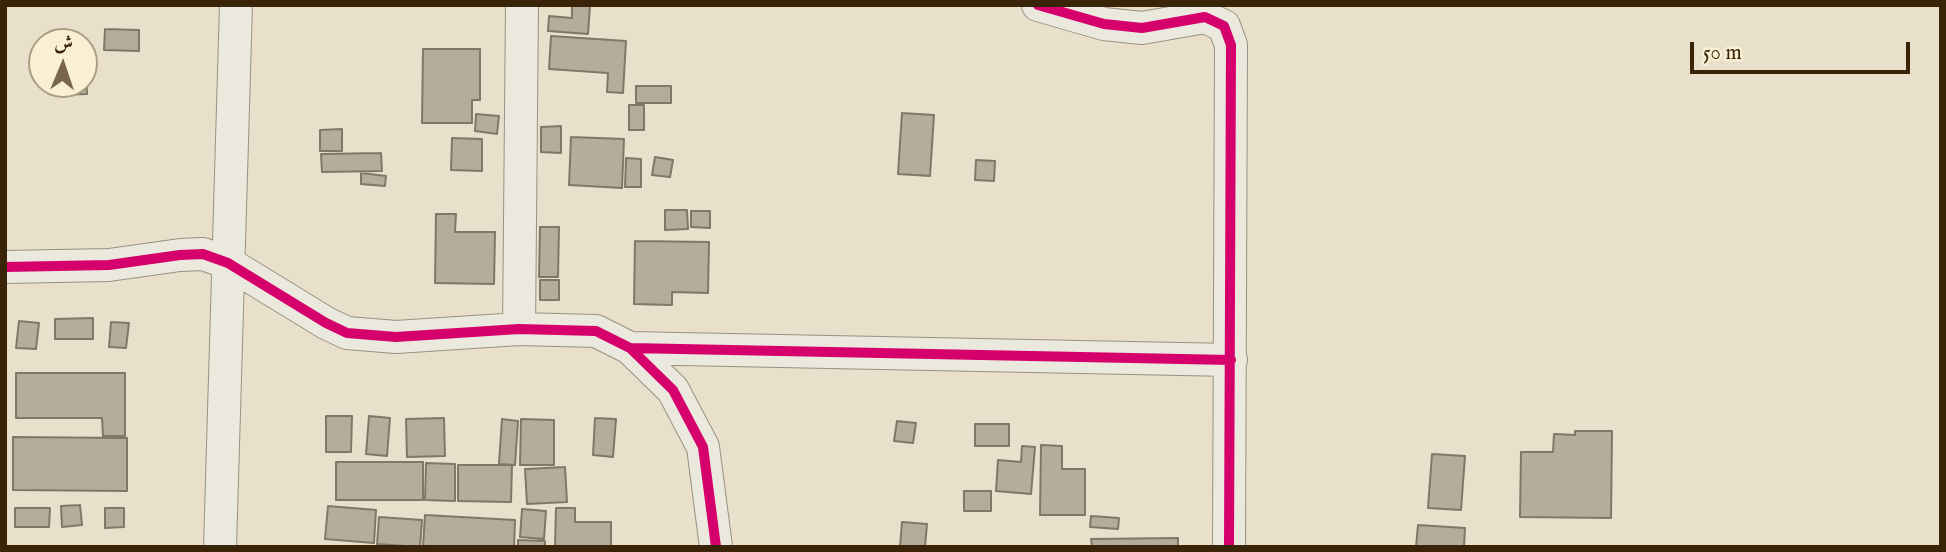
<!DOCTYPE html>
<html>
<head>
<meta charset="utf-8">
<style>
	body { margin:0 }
	#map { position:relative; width:1946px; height:552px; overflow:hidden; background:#e8e0ca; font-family:"IM FELL English",Amiri,serif }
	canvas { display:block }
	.frame { position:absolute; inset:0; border:7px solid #3a2407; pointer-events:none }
	.north { position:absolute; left:28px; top:28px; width:70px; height:70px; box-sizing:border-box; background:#f8efd4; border:2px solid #ac9e82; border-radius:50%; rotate:2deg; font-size:19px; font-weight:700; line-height:28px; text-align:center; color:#3a2407 }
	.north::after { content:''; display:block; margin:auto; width:24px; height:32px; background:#77664b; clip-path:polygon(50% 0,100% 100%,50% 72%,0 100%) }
	.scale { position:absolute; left:1690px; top:42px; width:220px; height:32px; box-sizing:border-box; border:4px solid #3a2407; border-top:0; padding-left:9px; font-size:21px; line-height:24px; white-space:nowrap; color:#3a2407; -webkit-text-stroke:5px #f8efd4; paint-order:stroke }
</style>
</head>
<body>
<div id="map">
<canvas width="1946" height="552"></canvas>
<div class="frame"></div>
<div class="north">ش</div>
<div class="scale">50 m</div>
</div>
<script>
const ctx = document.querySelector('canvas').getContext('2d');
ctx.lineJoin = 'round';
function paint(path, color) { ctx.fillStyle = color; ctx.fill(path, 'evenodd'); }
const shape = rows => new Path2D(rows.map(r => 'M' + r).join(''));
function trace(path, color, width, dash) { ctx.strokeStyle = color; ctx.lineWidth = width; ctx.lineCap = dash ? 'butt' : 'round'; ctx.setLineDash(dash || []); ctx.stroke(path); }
const building = shape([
	[572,5,590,5,588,34,548,31,549,16,572,18,572,5],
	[105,29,139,30,139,51,104,50,105,29],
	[551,36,626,41,623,93,607,92,608,73,549,69,551,36],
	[423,49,480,49,480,100,472,100,472,123,422,123,423,49],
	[84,65,86,65,87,94,58,95,58,84,84,84,84,65],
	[636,86,671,86,671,103,636,103,636,86],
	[629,105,644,105,644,130,629,130,629,105],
	[902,113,934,115,930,176,898,174,902,113],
	[476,114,499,116,497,134,475,131,476,114],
	[561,126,561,153,541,152,541,127,561,126],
	[342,129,342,151,320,151,320,130,342,129],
	[571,137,624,139,622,188,569,185,571,137],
	[452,138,482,139,482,171,451,170,452,138],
	[381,153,382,171,322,172,321,154,381,153],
	[655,157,673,160,670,177,652,175,655,157],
	[626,158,641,159,641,187,625,187,626,158],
	[976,160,995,161,994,181,975,180,976,160],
	[361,173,386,176,385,186,361,184,361,173],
	[665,210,687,210,688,229,665,230,665,210],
	[691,211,710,211,710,228,691,227,691,211],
	[436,214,456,214,455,232,495,232,494,284,435,283,436,214],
	[540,227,559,227,558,277,539,277,540,227],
	[635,241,709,242,708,293,672,292,672,305,634,304,635,241],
	[540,280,559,280,559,300,540,300,540,280],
	[93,318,93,339,55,339,55,319,93,318],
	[19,321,39,323,36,349,16,348,19,321],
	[111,322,129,323,126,348,109,347,111,322],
	[16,373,125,373,125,436,103,436,102,418,16,418,16,373],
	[326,416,352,416,351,452,326,452,326,416],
	[369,416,390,418,387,456,366,454,369,416],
	[444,418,445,456,407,457,406,419,444,418],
	[595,418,616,419,613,457,593,455,595,418],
	[502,419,518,421,515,465,499,464,502,419],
	[521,419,554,420,554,465,520,465,521,419],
	[897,421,916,423,913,443,894,441,897,421],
	[975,424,1009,424,1009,446,975,446,975,424],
	[1575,431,1612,431,1611,518,1520,517,1521,452,1553,452,1554,434,1575,435,1575,431],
	[13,437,127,438,127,491,13,490,13,437],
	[1041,445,1062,446,1062,469,1085,469,1085,515,1040,515,1041,445],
	[1022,446,1035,447,1031,494,996,491,998,460,1021,462,1022,446],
	[1432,454,1465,456,1461,510,1428,508,1432,454],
	[336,462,423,462,423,500,336,500,336,462],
	[426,463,455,464,455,501,425,500,426,463],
	[458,465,512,465,511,502,458,501,458,465],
	[565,467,567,502,527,504,525,469,565,467],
	[964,491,991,491,991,511,964,511,964,491],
	[80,505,82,525,62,527,61,506,80,505],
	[328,506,376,510,374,543,325,539,328,506],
	[15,508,50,508,49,527,15,527,15,508],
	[105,508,124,508,124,527,105,528,105,508],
	[556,508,575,508,575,522,611,522,611,547,555,547,556,508],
	[522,509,546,511,544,539,520,537,522,509],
	[425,515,515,520,514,547,423,547,425,515],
	[1091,516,1119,518,1118,529,1090,527,1091,516],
	[379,517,422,520,420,547,377,544,379,517],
	[902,522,927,524,925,547,900,547,902,522],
	[1418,525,1465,528,1464,547,1416,547,1418,525],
	[1178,538,1178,547,1092,547,1091,539,1178,538],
	[518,540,545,541,545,547,518,547,518,540]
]);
paint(building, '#b4ad9c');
trace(building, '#7f7868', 2);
const street = shape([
	[1038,5,1104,24,1142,28,1205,17,1224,26,1231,45,1229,547],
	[5,267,109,265,180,255,203,254,228,263,326,323,347,333,396,337,519,329,596,331,630,348,673,390,703,447,716,547],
	[519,329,522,5],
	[630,348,1231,360],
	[220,547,236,5]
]);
trace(street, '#999181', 34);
trace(street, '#ebe8dd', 32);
trace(shape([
	[1038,5,1104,24,1142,28,1205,17,1224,26,1231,45,1229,547],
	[5,267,109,265,180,255,203,254,228,263,326,323,347,333,396,337,519,329,596,331,630,348,673,390,703,447,716,547],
	[630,348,1231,360]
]), '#d6006c', 10);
</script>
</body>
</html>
